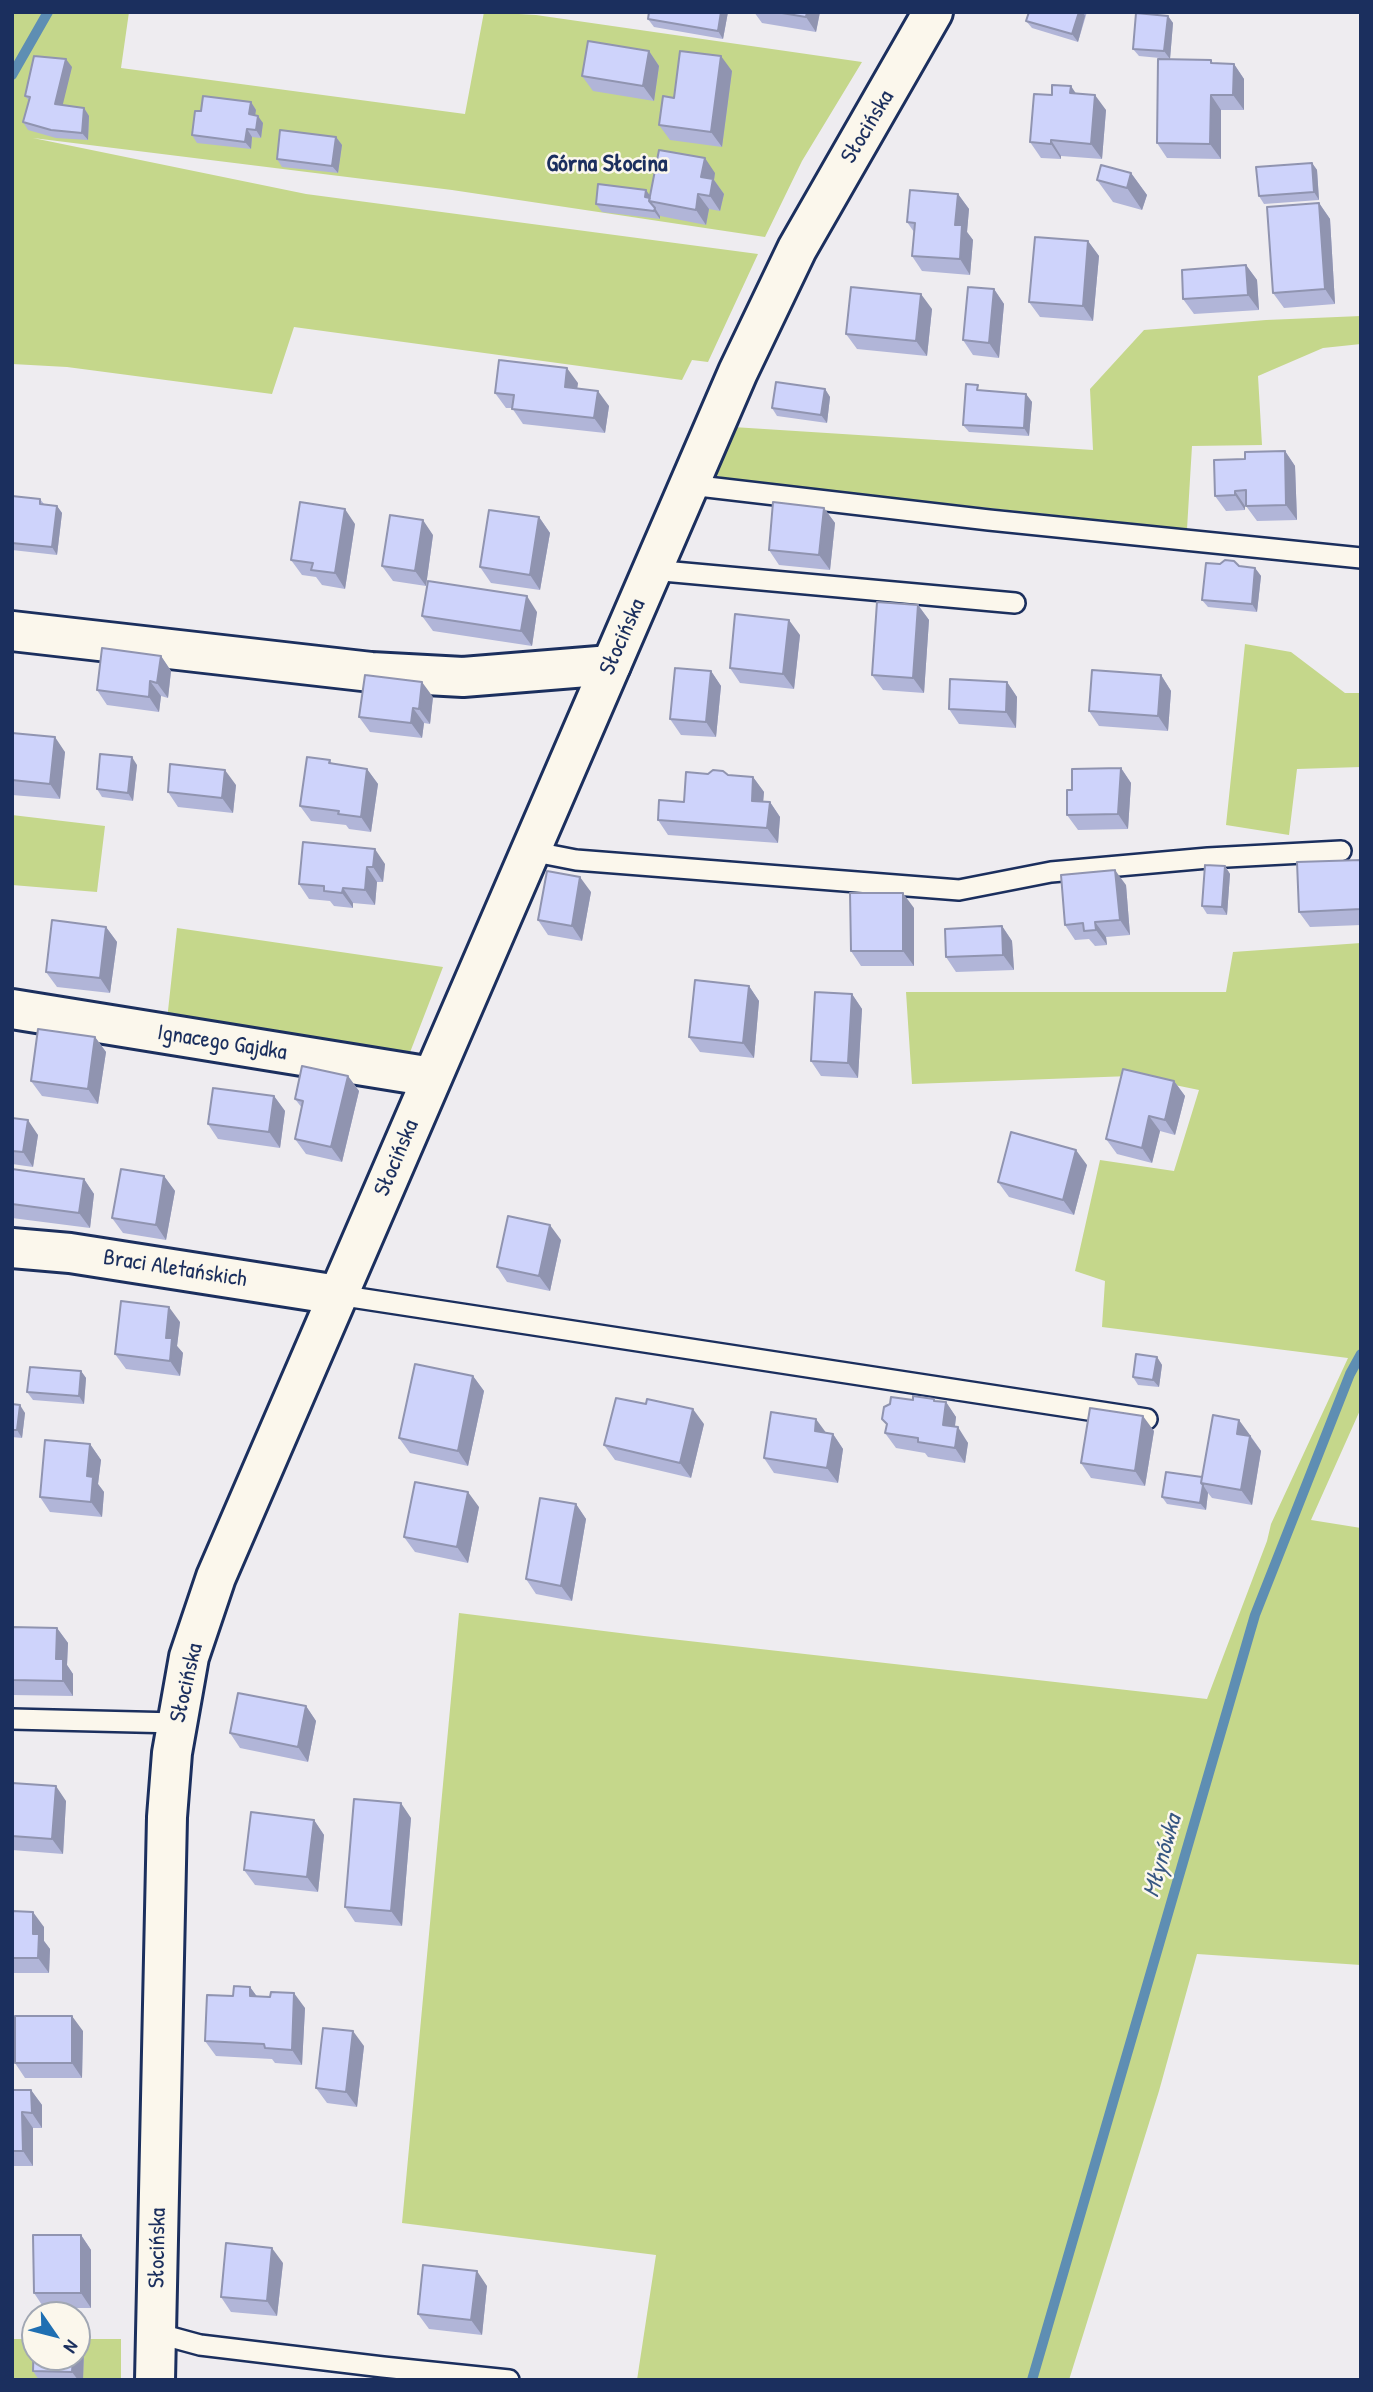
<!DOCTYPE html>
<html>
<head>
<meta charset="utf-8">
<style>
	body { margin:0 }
	#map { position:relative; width:1373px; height:2392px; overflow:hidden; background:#eeecf0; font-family:"Patrick Hand",sans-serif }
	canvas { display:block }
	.frame { position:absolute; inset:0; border:14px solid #1b2f5e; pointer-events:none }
	.north { position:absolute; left:21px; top:2301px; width:70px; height:70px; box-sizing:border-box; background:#fbf7ec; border:2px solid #a1a7b3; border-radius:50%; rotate:125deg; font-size:19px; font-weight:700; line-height:28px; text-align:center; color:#1b2f5e }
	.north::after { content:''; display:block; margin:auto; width:24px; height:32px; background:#1f6fb2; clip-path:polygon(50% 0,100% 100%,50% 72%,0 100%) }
</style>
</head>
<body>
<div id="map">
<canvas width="1373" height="2392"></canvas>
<div class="frame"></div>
<div class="north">N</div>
</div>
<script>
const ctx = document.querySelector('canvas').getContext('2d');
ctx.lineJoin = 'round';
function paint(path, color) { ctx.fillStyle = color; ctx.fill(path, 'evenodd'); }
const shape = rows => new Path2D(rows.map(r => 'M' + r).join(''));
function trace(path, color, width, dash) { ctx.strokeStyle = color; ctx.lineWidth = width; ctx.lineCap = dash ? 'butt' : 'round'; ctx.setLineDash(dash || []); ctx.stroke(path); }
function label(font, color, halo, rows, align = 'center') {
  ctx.font = font + ' "Patrick Hand",sans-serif'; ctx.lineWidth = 5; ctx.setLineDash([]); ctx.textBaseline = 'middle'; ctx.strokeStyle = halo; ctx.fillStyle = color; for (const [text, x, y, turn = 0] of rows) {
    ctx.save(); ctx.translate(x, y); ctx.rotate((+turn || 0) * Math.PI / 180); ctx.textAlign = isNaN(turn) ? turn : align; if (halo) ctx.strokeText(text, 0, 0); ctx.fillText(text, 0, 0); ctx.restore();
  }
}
paint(shape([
	[12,12,129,12,121,68,465,114,484,12,536,15,862,62,802,161,765,237,452,190,33,138,306,194,758,254,708,362,692,360,682,380,294,327,272,394,67,367,12,364],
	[1361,316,1361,344,1323,348,1258,376,1262,445,1192,446,1187,529,733,481,715,475,733,427,1093,450,1090,389,1144,330,1266,320],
	[1245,644,1291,652,1345,693,1361,693,1361,767,1297,769,1289,835,1226,825],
	[12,815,105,826,97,892,12,885],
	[177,928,443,967,409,1055,167,1020],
	[1361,943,1361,1408,1311,1520,1361,1528,1361,1965,1197,1954,1159,2091,1069,2380,637,2380,656,2255,402,2223,459,1613,644,1636,1207,1699,1267,1541,1271,1524,1348,1358,1102,1327,1105,1281,1075,1271,1100,1160,1174,1171,1199,1090,1131,1076,912,1084,906,992,1226,992,1233,952],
	[12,2339,35,2339,35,2357,77,2357,77,2339,121,2339,121,2380,12,2380]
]), '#c5d78b');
trace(shape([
	[12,75,48,12],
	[1032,2380,1255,1615,1350,1374,1361,1354]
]), '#5e8eb3', 10);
const service = shape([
	[690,485,989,520,1361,558],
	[652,570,1015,603],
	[530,851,576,860,959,890,1051,872,1208,858,1341,851],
	[338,1295,1147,1419],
	[12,1719,177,1723],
	[156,2333,200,2345,383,2367,509,2380]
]);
const minor = shape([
	[12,631,371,672,463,677,611,665],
	[12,1009,432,1077],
	[12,1248,70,1253,338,1295]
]);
const tertiary = shape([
	[155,2380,167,1817,172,1753,189,1657,216,1577,738,372,797,249,933,12]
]);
trace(service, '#1b2f5e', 24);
trace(minor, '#1b2f5e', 44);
trace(tertiary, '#1b2f5e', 44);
trace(service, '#fbf7ec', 19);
trace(minor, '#fbf7ec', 38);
trace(tertiary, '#fbf7ec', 38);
paint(shape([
	[649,12,728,12,723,39,654,27,648,19],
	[754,12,820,12,816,32,762,23],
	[1029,12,1087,12,1078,42,1032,28,1026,21],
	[1168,16,1173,23,1170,59,1139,56,1133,49],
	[649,51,659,66,654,101,593,91,582,76],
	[1211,60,1213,63,1234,64,1244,79,1244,110,1221,110,1221,159,1167,158,1157,143],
	[72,67,62,105,84,108,89,116,88,140,56,138,28,130,23,122,29,101,25,96],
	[732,71,722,147,670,140,659,125,674,98],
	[1076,94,1106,110,1102,159,1061,156,1061,159,1041,158,1030,142,1052,95],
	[251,102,256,110,255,115,263,123,261,138,252,137,251,149,197,143,192,135,201,111],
	[336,137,342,145,338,173,282,167,277,159],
	[1312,163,1317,170,1319,200,1264,204,1259,196],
	[715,173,714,180,724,194,720,211,709,209,706,225,660,216,660,219,602,212,596,204,650,197],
	[1131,173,1147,195,1142,210,1113,202,1097,180],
	[958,194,969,209,967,232,973,240,970,275,922,271,912,256,914,232,907,222],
	[1319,203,1330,219,1335,304,1284,308,1273,293],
	[1088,241,1099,256,1093,321,1040,317,1029,302],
	[1246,265,1257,280,1259,310,1194,314,1183,299],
	[994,289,1004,304,999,358,973,355,963,340],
	[932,309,927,356,857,349,846,334],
	[578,383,577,389,609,406,605,433,523,424,512,408,506,408,495,393],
	[825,389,830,397,827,423,777,416,772,408],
	[981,390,1026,394,1032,402,1029,436,969,432,963,425],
	[1285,451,1295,466,1297,520,1257,521,1246,506,1245,506,1245,510,1226,511,1215,496,1245,459],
	[12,496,40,499,44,504,57,506,62,513,57,555,12,550],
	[824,508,835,523,830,570,779,565,769,550],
	[539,517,550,533,540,590,491,583,480,567],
	[355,524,345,589,322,585,316,577,302,575,291,560],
	[433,535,426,586,393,581,382,566],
	[1220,564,1255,568,1261,576,1257,612,1208,607,1202,600],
	[918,605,929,620,924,693,883,690,872,675],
	[537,612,532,646,433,631,422,616],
	[800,635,794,689,740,683,730,668],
	[161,656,171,671,168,698,161,696,159,712,107,705,97,690],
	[711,671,721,686,716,737,681,735,670,719],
	[1161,675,1171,691,1168,731,1099,726,1089,711],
	[1007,682,1017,697,1016,728,959,724,949,709],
	[433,697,430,724,424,723,422,738,370,732,359,717],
	[12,733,65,752,60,799,12,795],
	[330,760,332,764,367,769,378,784,371,832,349,829,346,825,311,821,300,806],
	[137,765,133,801,102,797,97,789],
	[1121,768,1131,783,1128,829,1078,830,1067,815],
	[728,775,753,777,764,792,763,801,770,802,780,817,778,843,668,835,658,820,684,802],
	[236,785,233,813,178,807,168,792],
	[303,842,385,864,383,882,377,882,375,905,353,903,353,908,334,906,330,901,309,899,299,884],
	[1361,860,1361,925,1310,927,1299,912],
	[1225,866,1230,874,1227,915,1207,914,1202,906],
	[1126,885,1130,935,1106,937,1107,945,1095,946,1089,939,1075,940,1065,925],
	[591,892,582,941,548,935,538,920],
	[914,908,914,966,861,966,851,951],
	[1002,926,1012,941,1014,970,956,972,946,957],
	[106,927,117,942,110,993,57,987,46,972],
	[749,986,759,1001,754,1058,700,1052,689,1037],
	[852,994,862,1009,858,1078,821,1076,811,1061],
	[95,1037,106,1052,98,1104,42,1096,31,1081],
	[348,1076,359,1091,342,1162,306,1154,295,1139,302,1108,295,1099],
	[1174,1081,1185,1096,1175,1135,1160,1131,1152,1163,1117,1154,1106,1139],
	[274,1096,285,1111,280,1148,218,1139,208,1124],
	[12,1118,38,1135,33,1167,12,1164],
	[1087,1165,1074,1215,1009,1197,998,1182],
	[12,1169,84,1179,94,1194,90,1228,12,1218],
	[164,1176,175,1191,166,1240,123,1233,112,1218],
	[561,1240,550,1291,507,1282,497,1267],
	[180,1322,177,1346,183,1353,180,1376,126,1369,115,1354],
	[1157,1357,1162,1365,1159,1387,1138,1385,1133,1377],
	[81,1371,86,1378,84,1404,33,1400,27,1392],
	[473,1376,484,1391,468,1466,410,1453,399,1438],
	[913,1400,946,1402,956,1417,955,1427,968,1443,965,1463,928,1457,925,1453,896,1448,885,1433],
	[12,1404,25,1413,22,1438,12,1437],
	[704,1424,691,1478,615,1460,604,1445],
	[1154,1431,1145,1486,1091,1478,1081,1463],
	[833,1434,843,1449,838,1483,774,1473,764,1458],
	[1250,1435,1261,1451,1252,1505,1212,1498,1208,1493,1206,1510,1167,1504,1162,1497,1202,1477],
	[90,1444,101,1460,98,1484,104,1492,102,1517,50,1512,40,1497],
	[576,1504,586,1519,572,1601,536,1594,526,1579],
	[479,1507,468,1563,415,1552,404,1537],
	[12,1627,57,1628,68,1643,67,1665,73,1674,73,1696,12,1695],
	[306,1706,316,1721,308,1762,240,1748,230,1733],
	[12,1783,66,1801,63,1854,12,1850],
	[411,1818,402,1926,355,1922,345,1907],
	[314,1820,324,1835,318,1892,255,1885,244,1870],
	[12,1911,44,1927,44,1941,50,1949,49,1973,12,1973],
	[250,1987,257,1997,305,2008,302,2065,275,2063,272,2059,216,2056,205,2041,233,1996],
	[83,2031,82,2078,25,2078,15,2063],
	[364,2046,357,2107,327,2103,316,2088],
	[12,2090,31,2090,42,2105,42,2128,33,2128,33,2166,12,2166],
	[81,2235,91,2250,91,2308,44,2308,34,2293],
	[283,2263,277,2316,231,2312,221,2297],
	[487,2286,482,2335,429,2329,418,2314],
	[77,2341,84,2351,83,2380,39,2380,33,2371,77,2357]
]), '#b1b5d8');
paint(shape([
	[721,12,728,12,723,39,718,31],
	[807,12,820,12,816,32,806,17],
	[1079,12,1083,12,1085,16,1078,42,1072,34],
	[1168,16,1173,23,1170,59,1164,51],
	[649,51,659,66,654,101,643,86],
	[721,56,732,71,722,147,711,132],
	[66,59,72,67,61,112,55,104],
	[1234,64,1244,79,1244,110,1233,95],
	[1071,86,1081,101,1070,93],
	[1095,95,1106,110,1102,159,1091,144],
	[1211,95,1221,110,1221,159,1210,144],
	[251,102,256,110,254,122,249,114],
	[84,108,89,116,88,140,82,133],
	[258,116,263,123,261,138,256,130],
	[247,129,252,137,251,149,245,142],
	[336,137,342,145,338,173,332,166],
	[1051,140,1061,156,1061,159,1051,144],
	[705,158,715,173,714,180,724,194,720,211,710,196,701,177],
	[1312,163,1317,170,1319,200,1314,192],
	[1131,173,1147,195,1142,210,1127,188],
	[646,190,651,197,645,197],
	[698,194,709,209,706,225,696,210],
	[958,194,969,209,967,232,973,240,970,275,960,259,955,225],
	[1319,203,1330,219,1335,304,1325,289],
	[655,208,660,216,660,219,654,211],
	[1088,241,1099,256,1093,321,1083,306],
	[1246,265,1257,280,1259,310,1248,295],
	[994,289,1004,304,999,358,989,343],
	[921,294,932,309,927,356,916,341],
	[567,368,578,383,575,402,565,387],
	[825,389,830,397,827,423,821,415],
	[598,391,609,406,605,433,594,418],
	[1026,394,1032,402,1029,436,1024,428],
	[1285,451,1295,466,1297,520,1286,505],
	[1235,491,1245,506,1245,510,1235,495],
	[57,506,62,513,57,555,52,547],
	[824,508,835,523,830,570,819,555],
	[345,509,355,524,345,589,335,573],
	[539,517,550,533,540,590,530,575],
	[423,520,433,535,426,586,415,571],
	[1255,568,1261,576,1257,612,1252,604],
	[527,596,537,612,532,646,521,631],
	[918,605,929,620,924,693,913,678],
	[789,620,800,635,794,689,783,674],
	[161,656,171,671,168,698,157,683],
	[711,671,721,686,716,737,706,722],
	[1161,675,1171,691,1168,731,1158,716],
	[150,681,161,696,159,712,149,697],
	[422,682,433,697,430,724,419,709],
	[1007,682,1017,697,1016,728,1006,712],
	[413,708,424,723,422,738,411,723],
	[55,737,65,752,60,799,50,784],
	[132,757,137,765,133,801,128,793],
	[1121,768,1131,783,1128,829,1118,814],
	[367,769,378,784,371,832,361,817],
	[225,770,236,785,233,813,222,798],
	[753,777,764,792,762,816,752,801],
	[770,802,780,817,778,843,767,828],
	[375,849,385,864,383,882,373,867],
	[1225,866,1230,874,1227,915,1222,907],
	[367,867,377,882,375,905,365,890],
	[1115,870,1126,885,1130,935,1120,920],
	[580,877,591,892,582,941,572,926],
	[343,888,353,903,353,908,342,893],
	[903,893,914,908,914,966,903,951],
	[1095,922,1106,937,1107,945,1096,930],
	[1002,926,1012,941,1014,970,1003,955],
	[106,927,117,942,110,993,100,978],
	[749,986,759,1001,754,1058,743,1043],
	[852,994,862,1009,858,1078,848,1063],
	[95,1037,106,1052,98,1104,88,1089],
	[348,1076,359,1091,342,1162,331,1147],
	[1174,1081,1185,1096,1175,1135,1165,1120],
	[274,1096,285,1111,280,1148,269,1132],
	[1149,1116,1160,1131,1152,1163,1142,1148],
	[28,1120,38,1135,33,1167,23,1152],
	[1076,1150,1087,1165,1074,1215,1063,1200],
	[164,1176,175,1191,166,1240,156,1225],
	[84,1179,94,1194,90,1228,79,1213],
	[550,1225,561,1240,550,1291,539,1276],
	[169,1307,180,1322,177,1346,183,1353,180,1376,170,1361,166,1338],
	[1157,1357,1162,1365,1159,1387,1153,1380],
	[81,1371,86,1378,84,1404,79,1396],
	[473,1376,484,1391,468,1466,458,1451],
	[934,1399,944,1413,946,1402,956,1417,953,1440,943,1425,934,1401],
	[20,1405,25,1413,22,1438,17,1430],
	[693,1409,704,1424,691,1478,680,1463],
	[1143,1416,1154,1431,1145,1486,1135,1471],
	[816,1419,827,1434,815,1431],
	[1239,1420,1250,1435,1247,1449,1237,1434],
	[958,1427,968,1443,965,1463,955,1448],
	[833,1434,843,1449,838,1483,827,1468],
	[1250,1436,1261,1451,1252,1505,1241,1490],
	[90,1444,101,1460,98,1484,104,1492,102,1517,91,1502,87,1476],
	[1203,1485,1208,1493,1206,1510,1200,1503],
	[468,1492,479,1507,468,1563,457,1547],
	[576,1504,586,1519,572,1601,561,1586],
	[57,1628,68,1643,67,1665,73,1674,73,1696,63,1681,56,1659],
	[306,1706,316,1721,308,1762,298,1747],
	[56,1786,66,1801,63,1854,52,1839],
	[401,1803,411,1818,402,1926,391,1911],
	[314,1820,324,1835,318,1892,307,1877],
	[33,1912,44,1927,44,1941,50,1949,49,1973,38,1958,33,1934],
	[250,1987,261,2002,250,1996],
	[294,1993,305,2008,302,2065,292,2050],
	[72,2016,83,2031,82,2078,72,2063],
	[353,2031,364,2046,357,2107,346,2092],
	[31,2090,42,2105,42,2128,32,2113],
	[22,2112,33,2128,33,2166,23,2151],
	[81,2235,91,2250,91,2308,81,2293],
	[272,2248,283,2263,277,2316,267,2301],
	[477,2271,487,2286,482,2335,471,2320],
	[77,2341,84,2351,83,2380,78,2380,72,2372,73,2357,77,2357]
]), '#9094b0');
const building = shape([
	[649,12,721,12,718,31,648,19,649,12],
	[776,12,807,12,806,17,776,12],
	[1029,12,1079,12,1072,34,1026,21,1029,12],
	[1136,13,1168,16,1164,51,1133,49,1136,13],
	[588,41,649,51,643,86,582,76,588,41],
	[680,51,721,56,711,132,659,125,663,96,674,98,680,51],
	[34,56,66,59,55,104,84,108,82,133,51,130,23,122,30,97,25,96,34,56],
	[1158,59,1211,60,1211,63,1234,64,1233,95,1211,95,1210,144,1157,143,1158,59],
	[1052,85,1071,86,1070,93,1095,95,1091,144,1051,140,1051,144,1030,142,1034,94,1052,95,1052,85],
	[203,96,251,102,249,114,258,116,256,130,247,129,245,142,192,135,195,111,201,111,203,96],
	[280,130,336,137,332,166,277,159,280,130],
	[659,150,705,158,701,177,713,179,710,196,698,194,696,210,649,201,659,150],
	[1312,163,1314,192,1259,196,1256,167,1312,163],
	[1101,165,1131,173,1127,188,1097,180,1101,165],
	[598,184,646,190,645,197,650,198,649,201,655,208,654,211,596,204,598,184],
	[910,190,958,194,955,225,962,225,960,259,912,256,915,223,907,222,910,190],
	[1319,203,1325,289,1273,293,1267,207,1319,203],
	[1035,237,1088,241,1083,306,1029,302,1035,237],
	[1246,265,1248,295,1183,299,1182,270,1246,265],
	[851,287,921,294,916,341,846,334,851,287],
	[968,287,994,289,989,343,963,340,968,287],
	[499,360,567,368,565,387,598,391,594,418,512,409,514,395,495,393,499,360],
	[776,382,825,389,821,415,772,408,776,382],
	[966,384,978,385,977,390,1026,394,1024,428,963,425,966,384],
	[1285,451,1286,505,1246,506,1246,490,1235,491,1235,495,1215,496,1214,460,1245,459,1245,452,1285,451],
	[12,496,40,499,40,504,57,506,52,547,12,543,12,496],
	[300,502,345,509,335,573,311,570,313,563,291,560,300,502],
	[773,502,824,508,819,555,769,550,773,502],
	[489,510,539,517,530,575,480,567,489,510],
	[390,515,423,520,415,571,382,566,390,515],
	[1225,560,1234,561,1239,566,1255,568,1252,604,1202,600,1206,563,1220,564,1225,560],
	[428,581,527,596,521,631,422,616,428,581],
	[877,602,918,605,913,678,872,675,877,602],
	[735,614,789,620,783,674,730,668,735,614],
	[102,648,161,656,157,683,150,681,149,697,97,690,102,648],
	[675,668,711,671,706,722,670,719,675,668],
	[1092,670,1161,675,1158,716,1089,711,1092,670],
	[365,675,422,682,419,709,413,708,411,723,359,717,365,675],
	[950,679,1007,682,1006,712,949,709,950,679],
	[12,733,55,737,50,784,12,780,12,733],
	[100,754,132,757,128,793,97,789,100,754],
	[307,757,330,760,329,763,367,769,361,817,338,814,339,811,300,806,307,757],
	[170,764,225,770,222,798,168,792,170,764],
	[1121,768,1118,814,1067,815,1067,790,1072,790,1072,769,1121,768],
	[713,770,723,771,728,775,753,777,752,801,770,802,767,828,658,820,659,800,684,802,686,772,708,774,713,770],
	[303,842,375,849,373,867,367,867,365,890,343,888,342,893,324,891,324,886,299,884,303,842],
	[1361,860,1361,909,1299,912,1297,862,1361,860],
	[1205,865,1225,866,1222,907,1202,906,1205,865],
	[1115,870,1120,920,1095,922,1096,930,1084,931,1083,923,1065,925,1061,875,1115,870],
	[547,871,580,877,572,926,538,920,547,871],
	[850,893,903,893,903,951,851,951,850,893],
	[52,920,106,927,100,978,46,972,52,920],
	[1002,926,1003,955,946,957,945,929,1002,926],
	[695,980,749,986,743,1043,689,1037,695,980],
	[815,992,852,994,848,1063,811,1061,815,992],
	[38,1029,95,1037,88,1089,31,1081,38,1029],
	[302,1066,348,1076,331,1147,295,1139,303,1101,295,1099,302,1066],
	[1123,1069,1174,1081,1165,1120,1149,1116,1142,1148,1106,1139,1123,1069],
	[213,1088,274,1096,269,1132,208,1124,213,1088],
	[12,1118,28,1120,23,1152,12,1151,12,1118],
	[1011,1132,1076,1150,1063,1200,998,1182,1011,1132],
	[12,1169,84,1179,79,1213,12,1204,12,1169],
	[121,1169,164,1176,156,1225,112,1218,121,1169],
	[508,1216,550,1225,539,1276,497,1267,508,1216],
	[121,1301,169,1307,166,1338,172,1338,170,1361,115,1354,121,1301],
	[1136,1354,1157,1357,1153,1380,1133,1377,1136,1354],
	[415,1364,473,1376,458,1451,399,1438,415,1364],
	[30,1367,81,1371,79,1396,27,1392,30,1367],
	[913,1396,934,1399,934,1401,946,1402,943,1425,958,1427,955,1448,918,1442,918,1438,885,1433,887,1424,882,1419,884,1407,890,1404,891,1397,913,1400,913,1396],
	[616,1398,646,1404,647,1399,693,1409,680,1463,604,1445,616,1398],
	[12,1404,20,1405,17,1430,12,1430,12,1404],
	[1090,1408,1143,1416,1135,1471,1081,1463,1090,1408],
	[771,1412,816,1419,815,1431,833,1434,827,1468,764,1458,771,1412],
	[1213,1415,1239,1420,1237,1434,1250,1436,1241,1490,1201,1483,1213,1415],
	[45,1440,90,1444,87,1476,93,1477,91,1502,40,1497,45,1440],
	[1166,1472,1202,1477,1201,1483,1203,1485,1200,1503,1162,1497,1166,1472],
	[415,1482,468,1492,457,1547,404,1537,415,1482],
	[540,1498,576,1504,561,1586,526,1579,540,1498],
	[12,1627,57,1628,56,1659,63,1659,63,1681,12,1680,12,1627],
	[238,1693,306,1706,298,1747,230,1733,238,1693],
	[12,1783,56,1786,52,1839,12,1836,12,1783],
	[354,1799,401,1803,391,1911,345,1907,354,1799],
	[251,1812,314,1820,307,1877,244,1870,251,1812],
	[12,1911,33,1912,33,1934,39,1934,38,1958,12,1958,12,1911],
	[234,1986,250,1987,250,1996,270,1997,271,1992,294,1993,292,2050,265,2048,264,2044,205,2041,207,1995,233,1996,234,1986],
	[15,2016,72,2016,72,2063,15,2063,15,2016],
	[323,2028,353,2031,346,2092,316,2088,323,2028],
	[12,2090,31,2090,32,2113,22,2112,23,2151,12,2151,12,2090],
	[33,2235,81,2235,81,2293,34,2293,33,2235],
	[226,2243,272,2248,267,2301,221,2297,226,2243],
	[423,2265,477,2271,471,2320,418,2314,423,2265],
	[34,2335,35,2335,35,2357,73,2357,72,2372,33,2371,34,2335]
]);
paint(building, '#ced3fb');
trace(building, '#9094b0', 2);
label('23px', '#1b2f5e', '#fbf7ec', [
	["Słocińska",868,127,-59],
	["Słocińska",623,637,-66],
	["Ignacego Gajdka",222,1043,9],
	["Słocińska",397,1158,-67],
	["Braci Aletańskich",175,1269,9],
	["Słocińska",187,1683,-77],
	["Słocińska",158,2248,-89]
]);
label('bold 24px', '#1b2f5e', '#fbf7ec', [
	["Górna Słocina",607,165]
]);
label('italic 24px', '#375782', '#fbf7ec', [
	["Młynówka",1163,1856,-74]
]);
</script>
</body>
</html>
